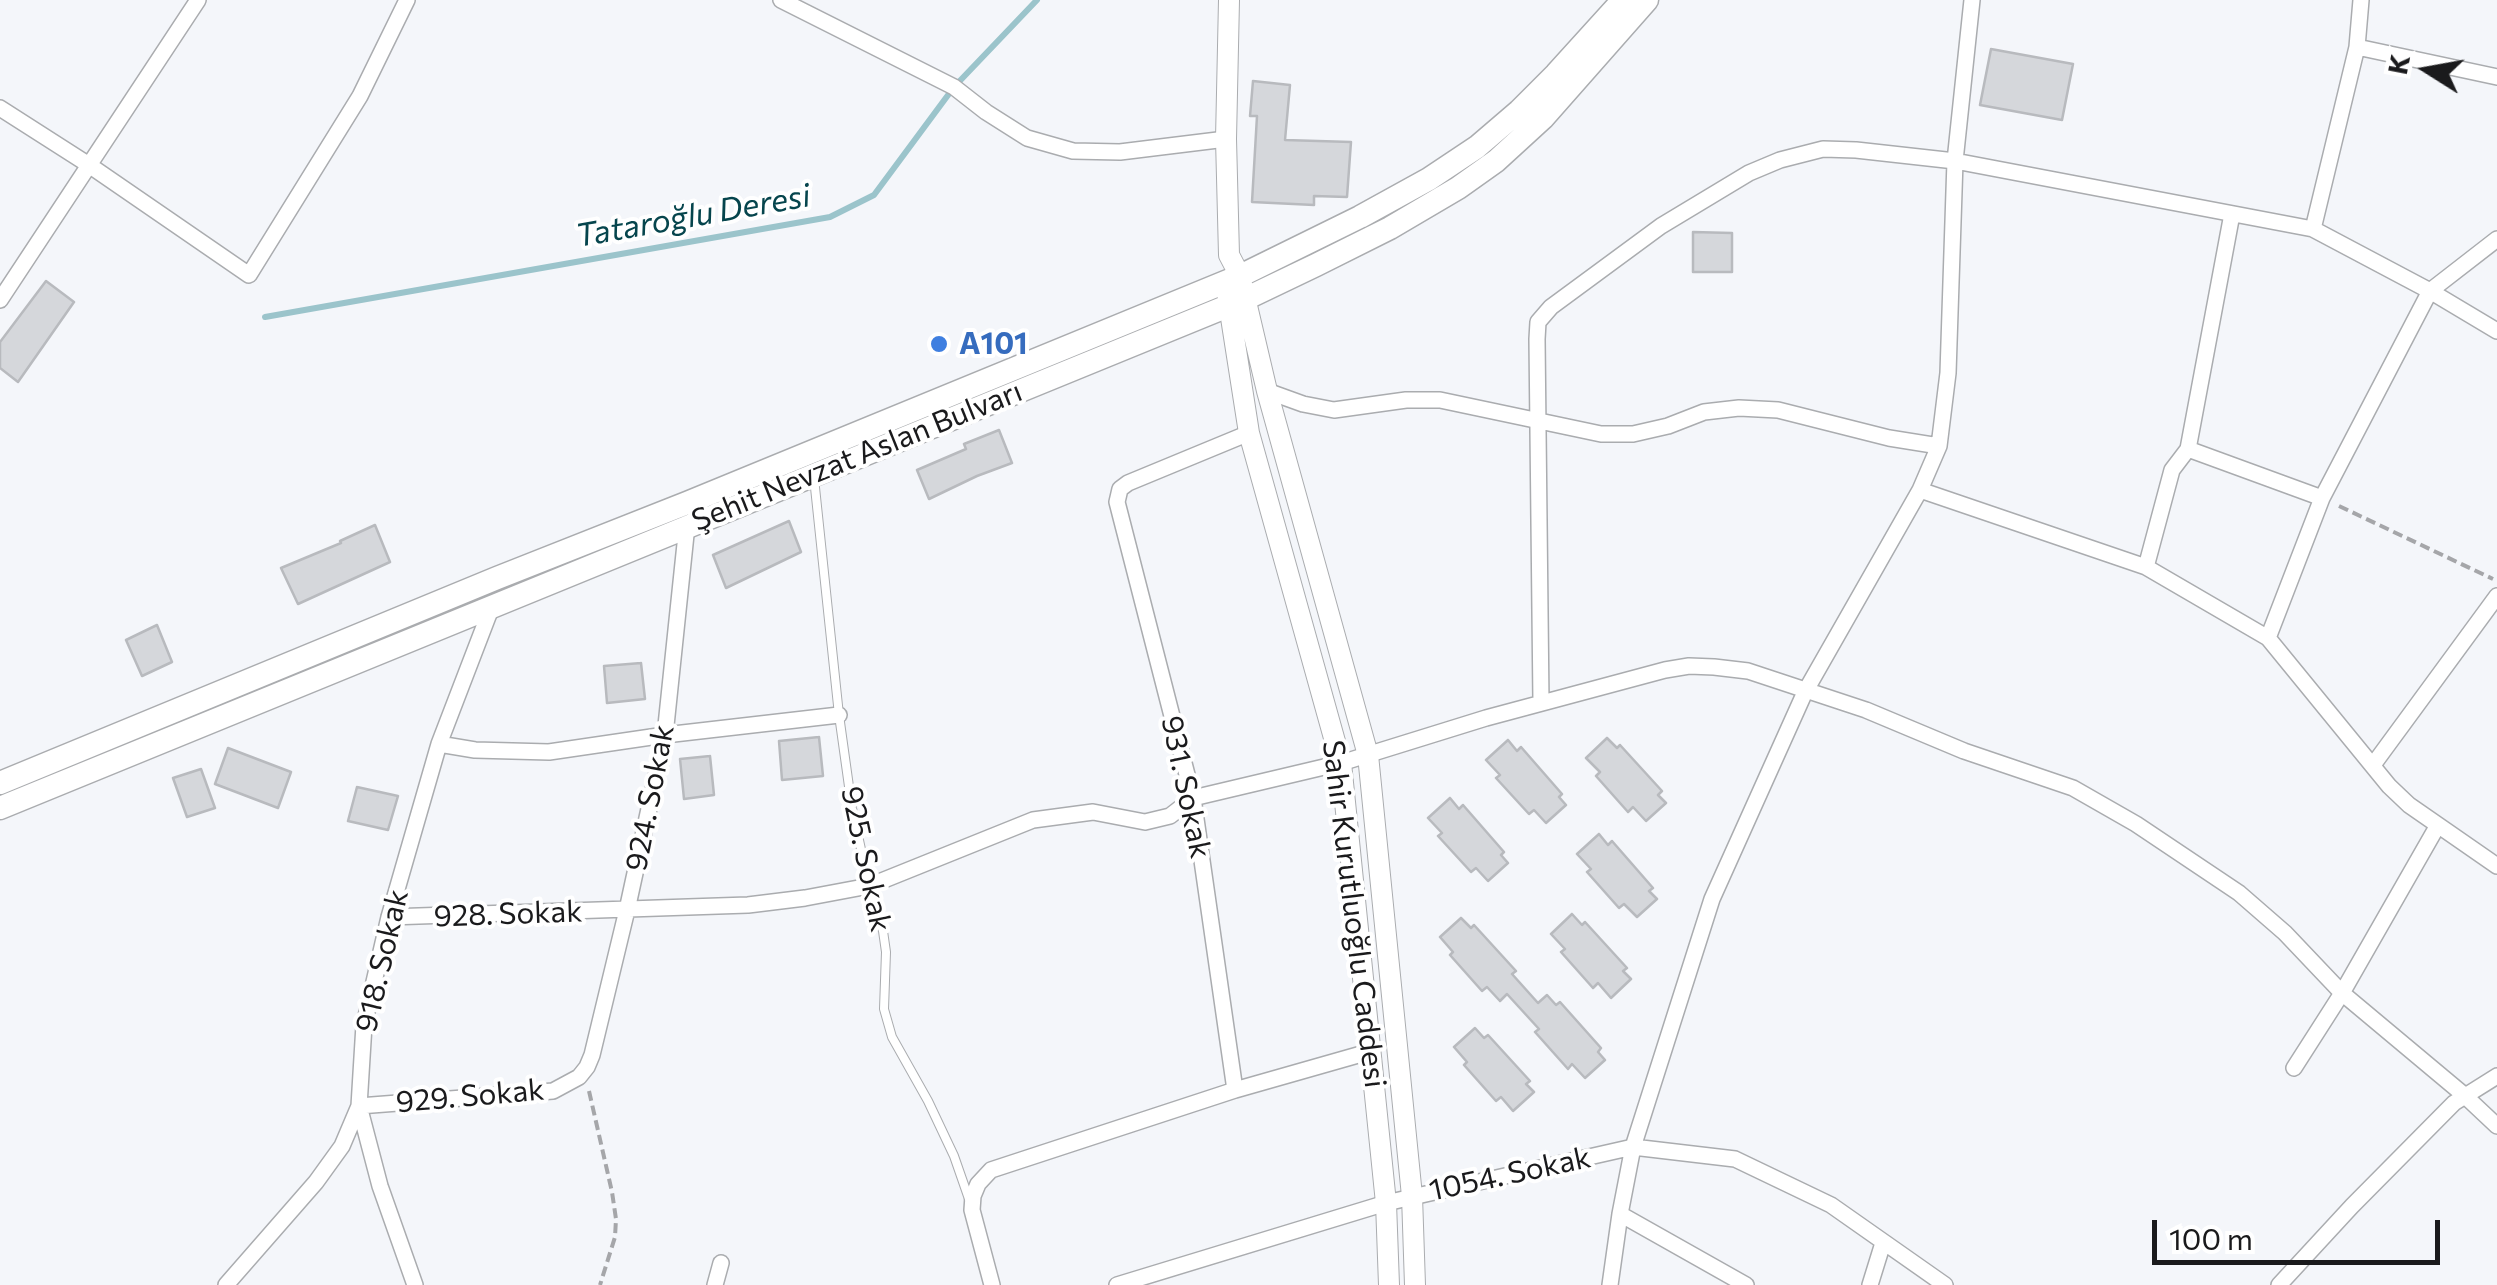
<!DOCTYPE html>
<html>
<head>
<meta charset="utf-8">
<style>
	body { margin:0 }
	#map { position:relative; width:2497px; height:1285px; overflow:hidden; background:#f4f6fa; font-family:Commissioner,sans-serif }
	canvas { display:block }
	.north { position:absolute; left:2377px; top:20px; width:100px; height:100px; -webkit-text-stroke:8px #fff; paint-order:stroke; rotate:281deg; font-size:28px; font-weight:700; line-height:40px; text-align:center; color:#1a1a1c }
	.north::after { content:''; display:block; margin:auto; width:35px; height:45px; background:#1a1a1c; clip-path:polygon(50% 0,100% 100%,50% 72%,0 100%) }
	.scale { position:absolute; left:2152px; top:1220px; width:288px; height:45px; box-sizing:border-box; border:5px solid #1a1a1c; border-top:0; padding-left:12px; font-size:30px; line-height:35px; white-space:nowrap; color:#1a1a1c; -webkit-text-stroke:8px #fff; paint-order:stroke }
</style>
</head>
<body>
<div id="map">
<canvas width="2497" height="1285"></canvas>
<div class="north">K</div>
<div class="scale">100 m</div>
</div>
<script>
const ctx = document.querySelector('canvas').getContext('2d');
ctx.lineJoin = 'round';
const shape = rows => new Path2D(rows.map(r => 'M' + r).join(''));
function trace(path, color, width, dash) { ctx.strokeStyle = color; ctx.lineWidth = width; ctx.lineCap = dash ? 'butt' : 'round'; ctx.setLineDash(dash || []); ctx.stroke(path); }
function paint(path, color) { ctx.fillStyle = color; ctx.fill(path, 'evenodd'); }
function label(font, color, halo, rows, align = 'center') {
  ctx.font = font + ' Commissioner,sans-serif'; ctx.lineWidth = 8; ctx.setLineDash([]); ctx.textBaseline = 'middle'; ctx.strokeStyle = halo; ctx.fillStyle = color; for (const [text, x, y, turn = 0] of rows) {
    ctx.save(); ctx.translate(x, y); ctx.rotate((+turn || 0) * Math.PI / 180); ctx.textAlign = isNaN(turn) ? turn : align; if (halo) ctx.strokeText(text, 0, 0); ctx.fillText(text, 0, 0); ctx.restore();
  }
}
trace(shape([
	[265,317,830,217,874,195,954,87,1037,0]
]), '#9bc4cb', 6);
const building = shape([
	[1991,49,2073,64,2062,120,1980,105,1991,49],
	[1253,81,1290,85,1285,140,1351,142,1347,197,1314,196,1314,205,1252,202,1257,116,1250,116,1253,81],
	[1693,232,1732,233,1732,272,1693,272,1693,232],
	[46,281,74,302,18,382,0,368,0,342,46,281],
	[999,430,1012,463,977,476,929,499,917,470,966,449,964,444,999,430],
	[789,521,801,552,726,588,713,555,789,521],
	[375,525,390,562,298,604,281,568,341,543,340,541,375,525],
	[157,625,172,662,142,676,126,640,157,625],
	[641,663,645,699,607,703,604,666,641,663],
	[819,737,823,776,782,780,779,741,819,737],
	[1607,738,1617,748,1620,745,1662,791,1658,795,1666,803,1646,821,1633,807,1628,812,1596,776,1600,772,1586,758,1607,738],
	[1508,740,1517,751,1521,747,1562,794,1559,797,1566,805,1546,823,1534,810,1529,814,1496,778,1500,775,1486,760,1508,740],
	[228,748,291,772,278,808,215,784,228,748],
	[710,756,714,795,684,799,680,759,710,756],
	[201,769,215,808,187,817,173,778,201,769],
	[357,787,398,796,388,830,348,821,357,787],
	[1450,798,1459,809,1463,805,1504,852,1501,855,1508,863,1488,881,1476,868,1471,872,1438,836,1442,833,1428,818,1450,798],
	[1599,834,1608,845,1612,841,1653,888,1649,891,1657,899,1637,917,1624,904,1619,908,1587,872,1591,869,1577,854,1599,834],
	[1572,914,1582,925,1585,922,1627,968,1623,971,1631,979,1611,998,1598,983,1593,988,1561,952,1565,949,1551,934,1572,914],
	[1461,918,1471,928,1474,925,1516,971,1512,974,1538,1003,1547,995,1556,1005,1560,1002,1601,1048,1598,1052,1605,1060,1585,1078,1572,1064,1568,1069,1535,1032,1539,1029,1507,994,1500,1001,1487,987,1482,991,1450,955,1453,952,1440,937,1461,918],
	[1475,1028,1484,1038,1488,1035,1530,1081,1526,1084,1534,1092,1513,1111,1501,1097,1496,1101,1464,1065,1467,1062,1454,1047,1475,1028]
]);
paint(building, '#d5d7db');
trace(building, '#b8babe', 2.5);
const service = shape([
	[814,478,839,715,852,808,869,886,883,931,886,952,884,1009,892,1037,928,1101,954,1156,969,1199]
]);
const minor = shape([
	[781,0,954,87,986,112,1027,138,1073,151,1120,152,1226,139],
	[2357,47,2497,77],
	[0,108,89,165,249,275,360,96,407,0],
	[2232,214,2188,449,2322,498],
	[2313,229,2357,47,2361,0],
	[2497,239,2430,291,2322,498,2268,638,2389,786,2409,805,2497,866],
	[0,300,198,0],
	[1267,391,1303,404,1334,410,1406,400,1440,400,1601,434,1633,434,1668,426,1704,412,1739,408,1778,410,1889,438,1939,446],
	[1920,490,2146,567,2268,638],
	[2146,567,2172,470,2188,449],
	[1541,703,1537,339,1538,322,1551,307,1661,226,1749,173,1780,160,1823,149,1856,150,1955,161,2313,229,2430,291,2497,331],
	[439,744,475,750,549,752,665,735,839,715],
	[2373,765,2497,596],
	[389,917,748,905,805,898,869,886,1033,820,1093,812,1145,822,1170,816,1193,798,1341,763,1486,718,1665,670,1689,666,1714,667,1748,671,1866,710,1964,751,2073,788,2136,824,2239,893,2285,933,2342,993,2464,1095,2497,1126],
	[2294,1068,2342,993,2438,825],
	[1235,1090,1193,798,1117,502,1120,489,1128,483,1249,433],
	[1620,1214,1746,1285],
	[226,1285,316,1182,342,1146,359,1106,364,1025,389,917,439,744,492,606],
	[415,1285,380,1186,359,1106,553,1091,579,1077,587,1067,592,1055,627,910,665,735,687,525],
	[715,1285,721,1263],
	[992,1285,972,1210,973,1196,978,1184,991,1170,1235,1090,1372,1051],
	[1117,1285,1386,1203,1633,1147,1735,1159,1831,1205,1945,1285],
	[1610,1285,1620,1214,1633,1147,1712,899,1805,692,1920,490,1939,446,1948,373,1955,161,1972,0],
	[1870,1285,1883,1243],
	[2279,1285,2352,1206,2454,1103,2497,1076]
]);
const tertiary = shape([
	[1229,0,1226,139,1229,255,1240,276,1267,391,1368,755,1412,1196,1415,1285],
	[1227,292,1249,433,1341,763,1386,1203,1389,1285]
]);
const secondary = shape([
	[0,783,497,578,687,503,1240,276,1360,217,1429,179,1477,147,1519,111,1556,74,1623,0],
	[0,808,1245,299,1316,265,1390,228,1458,188,1496,161,1543,118,1647,0]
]);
trace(service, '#aaacaf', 10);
trace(minor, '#aaacaf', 18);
trace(tertiary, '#aaacaf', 22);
trace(secondary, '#aaacaf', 25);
trace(shape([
	[2339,506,2493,579],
	[589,1091,612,1192,616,1219,615,1237,600,1285]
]), '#a5a6a9', 4, [10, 5]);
trace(service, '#fff', 8);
trace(minor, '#fff', 15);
trace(tertiary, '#fff', 20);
trace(secondary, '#fff', 22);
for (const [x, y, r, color] of [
	[939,344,10,"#3f7fe0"]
]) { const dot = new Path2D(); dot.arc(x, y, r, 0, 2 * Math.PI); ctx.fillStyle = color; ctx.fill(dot); trace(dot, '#fff', 4); }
label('bold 30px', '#366cbe', '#fff', [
	["A101",959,344]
], 'left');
label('30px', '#1a1a1c', '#fff', [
	["Şehit Nevzat Aslan Bulvarı",857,456,-22],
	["931. Sokak",1186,787,78],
	["924. Sokak",650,798,-79],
	["925. Sokak",866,859,78],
	["928. Sokak",508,914,-2],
	["Sahir Kurutluoğlu Caddesi",1354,914,83],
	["918. Sokak",382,961,-77],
	["929. Sokak",470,1096,-5],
	["1054. Sokak",1510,1174,-12]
]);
label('italic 32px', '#06454d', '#fff', [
	["Tataroğlu Deresi",693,216,-10]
]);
</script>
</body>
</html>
